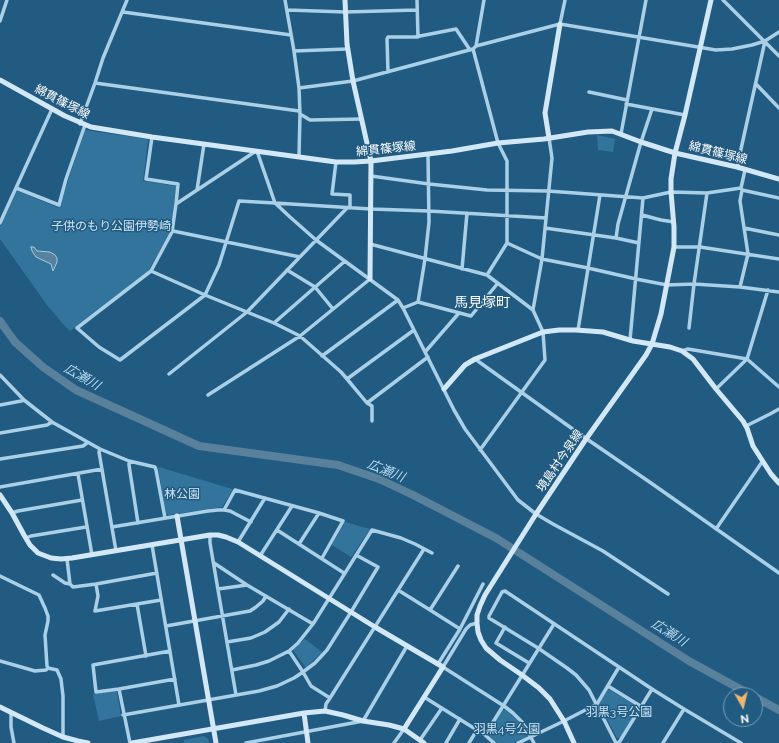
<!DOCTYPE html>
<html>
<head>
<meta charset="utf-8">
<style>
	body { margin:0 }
	#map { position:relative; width:779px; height:743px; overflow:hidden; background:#225b81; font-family:Raleway,sans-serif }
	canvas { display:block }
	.north { position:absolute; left:723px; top:687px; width:40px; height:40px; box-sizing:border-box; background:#225b81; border:1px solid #7a9db3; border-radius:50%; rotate:172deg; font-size:11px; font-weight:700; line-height:16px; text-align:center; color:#fff }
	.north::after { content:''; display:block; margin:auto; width:14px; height:18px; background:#f3b56c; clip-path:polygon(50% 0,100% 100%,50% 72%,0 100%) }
</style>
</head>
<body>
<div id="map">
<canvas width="779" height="743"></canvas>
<div class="north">N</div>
</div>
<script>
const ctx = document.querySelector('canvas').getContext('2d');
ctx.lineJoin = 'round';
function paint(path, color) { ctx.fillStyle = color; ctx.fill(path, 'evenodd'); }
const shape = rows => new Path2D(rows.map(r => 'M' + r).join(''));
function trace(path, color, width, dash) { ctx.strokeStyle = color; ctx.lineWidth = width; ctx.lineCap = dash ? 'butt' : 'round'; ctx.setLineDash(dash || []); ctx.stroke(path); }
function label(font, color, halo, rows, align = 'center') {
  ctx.font = font + ' Raleway,"Noto Sans JP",sans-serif'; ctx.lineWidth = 3; ctx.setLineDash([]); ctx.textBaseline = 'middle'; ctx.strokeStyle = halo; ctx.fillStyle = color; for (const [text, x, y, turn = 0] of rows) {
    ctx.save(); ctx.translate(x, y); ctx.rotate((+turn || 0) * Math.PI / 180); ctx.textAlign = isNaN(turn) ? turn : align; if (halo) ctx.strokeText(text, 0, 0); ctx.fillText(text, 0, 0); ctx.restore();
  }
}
paint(shape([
	[85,130,147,139,148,141,143,181,176,186,171,232,148,271,70,331,63,324,47,305,0,239,0,227,17,191,59,208],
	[597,135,615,139,613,152,598,150],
	[159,467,232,489,233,490,222,507,169,515,166,514,158,468],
	[345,522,370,529,352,556,351,557,332,545,332,544],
	[305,639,322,652,306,668,293,650],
	[608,690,610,690,637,706,638,709,620,738,617,738,600,706,599,704],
	[115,691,117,692,121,716,99,721,93,694],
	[502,710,506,710,513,715,523,727,527,733,526,737,513,743,497,743,489,736,489,732],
	[204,736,208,739,209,743,184,743,184,740]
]), '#33749d');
const water = shape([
	[31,247,34,247,37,251,50,252,55,255,57,258,57,262,53,271,51,264,36,257,32,251,31,247]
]);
paint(water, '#59819b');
trace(water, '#9dcde8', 1);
trace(shape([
	[0,321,15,342,43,367,76,390,199,446,338,465,379,479,413,495,496,538,689,661,751,695],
	[755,697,779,710]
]), '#59819b', 8);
trace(shape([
	[285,0,294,51,299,88,300,114,299,156],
	[417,0,418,37],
	[723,0,779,56],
	[287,10,345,12,417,10],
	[123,12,291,35],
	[0,21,7,0],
	[560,24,565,0],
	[476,46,560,24,716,50,732,49,752,45,765,41,779,32],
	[473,49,498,143,507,161,507,243,542,259,588,268,636,279,667,285,694,284,740,287,779,292],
	[294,51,347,49],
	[388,72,387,39,388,37,415,37,456,29,470,50],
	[95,83,299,111],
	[756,84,779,108],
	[299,88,353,81,473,49,476,46,484,0],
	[589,92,627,100],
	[626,104,685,115],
	[300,114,310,120,362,119],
	[80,124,95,83,103,58,127,0],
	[621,134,646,0],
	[152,137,146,179,178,184,176,204],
	[336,162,332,194,350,195,350,208],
	[737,167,765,41],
	[371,176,429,184,487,190,548,191,643,198,671,192,707,193,741,188],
	[16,188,59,205,66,179,85,125],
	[197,190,204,144],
	[742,190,779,198],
	[642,215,661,220,674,222],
	[546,218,429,211,371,209,275,203,239,201,219,265,205,295,120,360,99,347,77,328,151,271,172,232,176,204,256,151,258,154,275,203,290,217,316,240,398,300,403,308,454,410,465,429,518,500,536,514,553,524,603,551,668,594],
	[0,223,52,109],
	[545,228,616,238,639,243],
	[744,228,779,235],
	[173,231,300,257],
	[616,238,618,224,641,142,652,109],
	[370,244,487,275,533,310,543,332,545,360,480,450],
	[674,247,700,247,779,259],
	[462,269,467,213],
	[287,270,315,287,333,309],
	[151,271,205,295,274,323,300,336,341,372,347,379,367,403,372,406,372,421],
	[487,275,507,243],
	[740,287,748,254,740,201,742,190,741,188,745,170],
	[418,302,471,316,498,283],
	[403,308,418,302,425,259,429,222,428,154],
	[533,310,542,259,552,158,549,138],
	[274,323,345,261],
	[689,328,694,284,707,193],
	[578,330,600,195],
	[630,340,643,198],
	[682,351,688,349,747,359,779,387],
	[425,352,459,313],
	[322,356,398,300],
	[475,359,581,435,651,483,779,573],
	[169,374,247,312,347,208],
	[0,375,24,400,52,422,100,449,129,461,155,467,156,470,165,518],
	[347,379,414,330],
	[716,389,747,359,768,290],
	[208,395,300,336,370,279],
	[367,403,428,357],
	[0,405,21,401,24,400],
	[746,426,770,414,779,409],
	[0,433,47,425,52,422],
	[100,449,99,452,116,551],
	[0,459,83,446,87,443],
	[129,461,129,465,138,523],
	[78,474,92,555],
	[0,487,102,469],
	[224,510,235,490,319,513,343,521,322,558],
	[12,513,18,511,82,500],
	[112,527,208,511,218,510,224,510,230,511,251,522],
	[716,529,762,462],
	[277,530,344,573],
	[210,535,210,543,236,695],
	[26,538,31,536,86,527],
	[238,542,265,498],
	[299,544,319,513],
	[152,545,179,705],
	[260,556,292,506],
	[67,559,70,584,73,587,96,584,98,596,95,611,161,600],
	[214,563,247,585,313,624],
	[458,566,430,610,460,629],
	[53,575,65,583,70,584],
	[0,576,39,595,45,608,48,616,48,621,45,635,47,666,48,668,57,670,61,679,63,696,63,737],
	[96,584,157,573],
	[218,589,247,585],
	[398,590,430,610],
	[137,604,146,656],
	[477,623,470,625,466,629,443,667,504,706,513,713,523,723,534,743],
	[166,626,250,611,256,607,263,601,266,596],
	[505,627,496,643,529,663],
	[227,642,251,638,265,632,279,622,289,609],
	[289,651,303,672,311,686,330,698],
	[0,661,35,671,46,670,48,668],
	[438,664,460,629,483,584],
	[232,670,256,665,269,661,289,651,298,643,313,624,372,530,401,538,415,544,432,553],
	[608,686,642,707],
	[119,689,175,679],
	[424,697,485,735,494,743],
	[684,709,741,743],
	[325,711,326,704,330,698,424,549],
	[11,713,11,727,14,743],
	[123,715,259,691,277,686,294,678,303,672,315,663,327,650,351,612,378,567,356,555],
	[485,735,554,624],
	[420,740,442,708],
	[130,743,119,689,96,692,93,665,170,651],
	[246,743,363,721,407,646],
	[394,743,404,729],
	[446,743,460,719],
	[469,743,477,730],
	[518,743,564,721,597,704,619,667],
	[616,743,589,690,576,675,567,668,538,648,489,618,489,616,502,592,505,591,652,689,684,709,663,743],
	[618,743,620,741,652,689]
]), '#a9d0e7', 3.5);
trace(shape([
	[345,0,347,44,353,81,371,161,370,279],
	[0,80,65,116,91,127,152,137,336,162,354,162,371,161,452,151,498,143,544,139,588,132,612,131,641,142,675,153,737,167,779,179],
	[549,138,545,113,560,24],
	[444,389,465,365,475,359,543,332,559,330,576,330,603,332,633,341,670,347,682,351,693,359,716,389,743,421,747,428,753,446,771,474,779,483],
	[0,495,12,513,24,535,30,545,38,553,51,558,61,559,72,558,210,535,218,535,226,537,238,542,375,627,443,667,404,729],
	[177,516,216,743],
	[0,707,43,728,63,737,78,741,88,743],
	[304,713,308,743],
	[132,743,304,713,325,711,343,715,363,721,389,725,404,729,424,743],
	[574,743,564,721,550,699,539,688,522,675,500,660,486,648,481,640,478,632,477,623,477,615,480,606,485,595,536,514,586,439,646,355,652,344,661,314,674,247,674,227,671,192,671,179,675,153,685,115,711,0]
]), '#d3e8f6', 5);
label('12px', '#fff', '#225b81', [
	["綿貫篠塚線",62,102,27],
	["綿貫篠塚線",386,149,-6],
	["綿貫篠塚線",718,153,14],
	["境島村今泉線",560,461,-56]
]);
label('12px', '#cde6f6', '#225b81', [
	["子供のもり公園伊勢崎",111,226],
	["林公園",182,494],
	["羽黒3号公園",619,712],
	["羽黒4号公園",507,729]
]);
label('italic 13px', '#b5d9ef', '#225b81', [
	["広瀬川",82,377,30],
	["広瀬川",386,471,22],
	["広瀬川",669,633,32]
]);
label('14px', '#fff', '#225b81', [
	["馬見塚町",482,303]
]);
</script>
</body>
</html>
